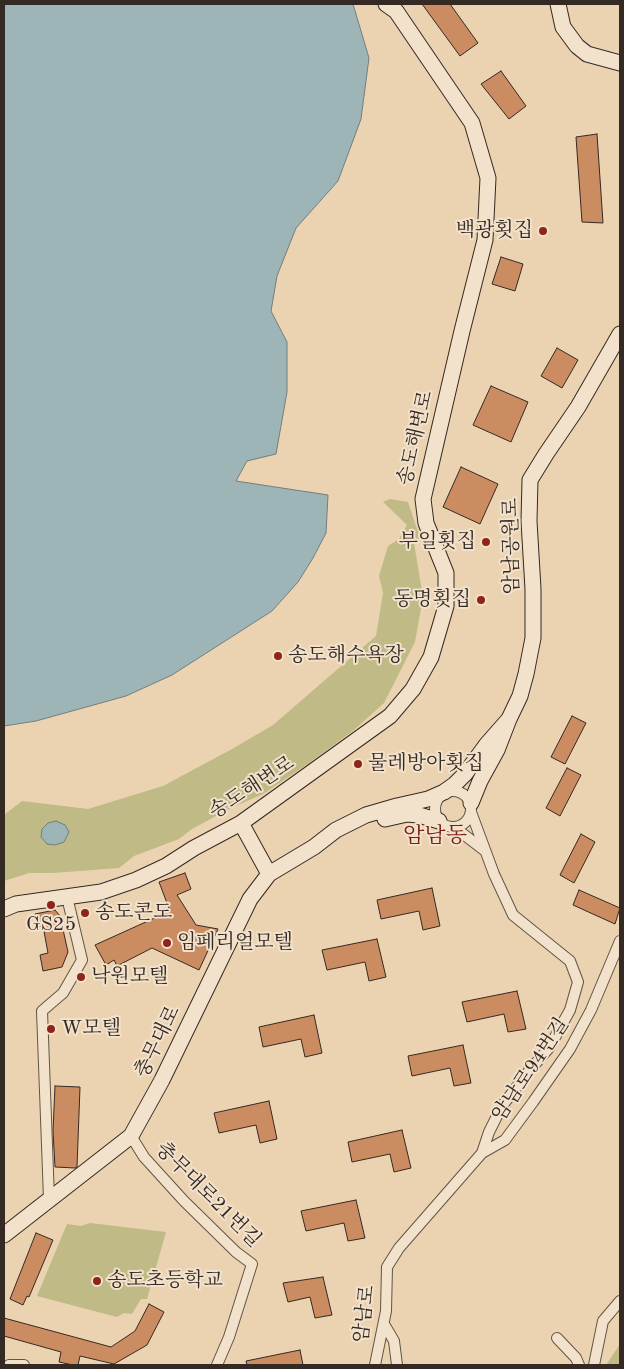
<!DOCTYPE html>
<html>
<head>
<meta charset="utf-8">
<style>
	body { margin:0 }
	#map { position:relative; width:624px; height:1369px; overflow:hidden; background:#ebd3b1; font-family:"Old Standard TT",serif }
	canvas { display:block }
	.frame { position:absolute; inset:0; border:5px solid #352923; pointer-events:none }
</style>
</head>
<body>
<div id="map">
<canvas width="624" height="1369"></canvas>
<div class="frame"></div>
</div>
<script>
const ctx = document.querySelector('canvas').getContext('2d');
ctx.lineJoin = 'round';
function paint(path, color) { ctx.fillStyle = color; ctx.fill(path, 'evenodd'); }
const shape = rows => new Path2D(rows.map(r => 'M' + r).join(''));
function trace(path, color, width, dash) { ctx.strokeStyle = color; ctx.lineWidth = width; ctx.lineCap = dash ? 'butt' : 'round'; ctx.setLineDash(dash || []); ctx.stroke(path); }
function label(font, color, halo, rows, align = 'center') {
  ctx.font = font + ' "Old Standard TT","Noto Serif KR",serif'; ctx.lineWidth = 4; ctx.setLineDash([]); ctx.textBaseline = 'middle'; ctx.strokeStyle = halo; ctx.fillStyle = color; for (const [text, x, y, turn = 0] of rows) {
    ctx.save(); ctx.translate(x, y); ctx.rotate((+turn || 0) * Math.PI / 180); ctx.textAlign = isNaN(turn) ? turn : align; if (halo) ctx.strokeText(text, 0, 0); ctx.fillText(text, 0, 0); ctx.restore();
  }
}
paint(shape([
	[390,499,408,502,420,538,414,543,423,597,415,642,384,703,354,730,309,763,263,794,231,808,192,829,179,839,134,856,119,868,53,873,29,873,4,881,4,815,22,801,88,809,163,786,232,749,273,725,376,636,383,593,379,576,388,546,399,539,407,525,383,502],
	[90,1223,166,1232,147,1299,141,1299,132,1314,124,1313,117,1317,37,1296,67,1224,81,1226],
	[620,1344,620,1365,606,1365]
]), '#bfba86');
const water = shape([
	[4,4,353,4,369,58,361,119,338,181,296,228,277,276,271,311,287,342,287,392,276,454,247,461,236,481,328,495,326,533,313,558,298,582,272,611,172,675,126,696,36,721,4,726,4,4],
	[56,821,65,825,69,832,64,842,55,845,47,844,41,837,42,829,48,823,56,821]
]);
paint(water, '#9db5b7');
trace(water, '#737d7c', 1);
const building = shape([
	[422,4,450,4,478,43,460,56,422,4],
	[501,71,526,106,509,119,481,84,501,71],
	[597,134,603,223,582,222,576,137,597,134],
	[501,257,523,264,515,291,492,284,501,257],
	[557,348,578,360,562,388,541,376,557,348],
	[491,386,528,402,511,442,473,425,491,386],
	[461,467,498,484,480,524,443,507,461,467],
	[572,716,586,723,565,764,551,757,572,716],
	[567,768,581,775,560,816,546,808,567,768],
	[581,834,595,842,574,883,560,875,581,834],
	[185,873,191,889,177,895,196,925,218,929,199,970,152,948,117,966,114,960,106,965,95,945,170,911,159,882,185,873],
	[432,888,440,926,423,930,419,911,381,919,377,900,432,888],
	[579,890,620,908,615,924,573,905,579,890],
	[55,910,60,916,68,952,62,967,43,971,40,955,48,953,43,926,38,927,35,914,55,910],
	[377,939,386,977,369,981,365,962,327,970,322,950,377,939],
	[517,991,526,1029,508,1032,504,1014,467,1022,462,1002,517,991],
	[314,1015,322,1053,305,1057,301,1039,263,1047,259,1027,314,1015],
	[463,1045,471,1083,454,1086,450,1068,412,1076,408,1056,463,1045],
	[55,1086,80,1087,77,1167,75,1168,55,1167,53,1131,55,1086],
	[269,1101,277,1139,260,1143,256,1125,219,1133,214,1113,269,1101],
	[402,1130,411,1168,394,1172,390,1154,352,1162,348,1142,402,1130],
	[356,1200,365,1238,348,1241,344,1223,306,1231,301,1211,356,1200],
	[36,1233,53,1240,29,1297,27,1296,23,1305,10,1299,36,1233],
	[323,1277,332,1315,315,1318,310,1297,288,1302,283,1283,323,1277],
	[149,1304,164,1312,147,1345,114,1364,80,1356,78,1365,73,1365,59,1362,61,1352,4,1336,4,1318,111,1347,135,1331,149,1304],
	[300,1350,303,1365,247,1365,246,1361,300,1350]
]);
paint(building, '#cb8c61');
trace(building, '#352923', 1);
const street = shape([
	'435 809a18 18 0 1 1 36 0a18 18 0 1 1-36 0Z',
	[471,812,494,874,513,915,570,961,578,982,570,1010,549,1048,529,1071,502,1106,489,1132,482,1153],
	[454,827,484,850],
	[131,1136,144,1157,184,1201,236,1252,252,1264,229,1337,217,1365],
	[49,1199,42,1011,63,993,82,960,67,897],
	[384,1324,394,1341,397,1365],
	[557,1338,576,1358,579,1365],
	[9,1365,24,1365],
	[375,1365,386,1311,387,1267,399,1248,482,1153,505,1140,533,1102,570,1049,591,1010,620,941],
	[594,1365,603,1321,620,1301]
]);
const secondary = shape([
	[558,4,563,27,577,46,587,54,620,63],
	[471,803,480,781,497,750,509,719,520,696,526,674,533,638,533,589,529,521,530,480,546,454,578,407,620,334],
	[385,819,407,814,419,815,439,821],
	[241,823,269,874],
	[4,909,16,904,101,892,136,880,166,866,194,848,241,823,390,716,413,689,431,657,446,606,446,573,426,523,423,499,462,331,485,240,488,178,472,123,396,11,386,4],
	[4,1235,131,1136,162,1080,250,899,269,874,314,847,336,830,366,815,397,806,428,799,444,792,454,785,465,774,487,744,509,719]
]);
trace(street, '#625446', 12);
trace(secondary, '#352923', 17);
trace(street, '#f2e2cc', 10);
trace(secondary, '#f2e2cc', 15);
for (const [x, y, r, color] of [
	[543,231,5,"#8f2418"],
	[486,542,5,"#8f2418"],
	[481,600,5,"#8f2418"],
	[278,656,5,"#8f2418"],
	[358,764,5,"#8f2418"],
	[51,905,5,"#8f2418"],
	[85,913,5,"#8f2418"],
	[167,943,5,"#8f2418"],
	[81,977,5,"#8f2418"],
	[51,1029,5,"#8f2418"],
	[97,1281,5,"#8f2418"]
]) { const dot = new Path2D(); dot.arc(x, y, r, 0, 2 * Math.PI); ctx.fillStyle = color; ctx.fill(dot); trace(dot, '#f2e2cc', 2); }
label('20px', '#352923', '#f2e2cc', [
	["백광횟집",533,231,"right"],
	["부일횟집",476,542,"right"],
	["동명횟집",471,600,"right"],
	["송도해수욕장",288,656],
	["물레방아횟집",368,764],
	["송도콘도",95,913],
	["GS25",51,925,"center"],
	["임페리얼모텔",177,943],
	["낙원모텔",91,977],
	["W모텔",61,1029],
	["송도초등학교",107,1281]
], 'left');
label('20px', '#352923', '#f2e2cc', [
	["송도해변로",416,438,-77],
	["암남공원로",512,546,-91],
	["송도해변로",252,788,-33],
	["충무대로",158,1042,-64],
	["암남로94번길",531,1070,-56],
	["충무대로21번길",208,1195,45],
	["암남로",365,1314,-83]
]);
label('22px', '#7a1f14', '#f2e2cc', [
	["암남동",435,836]
]);
</script>
</body>
</html>
